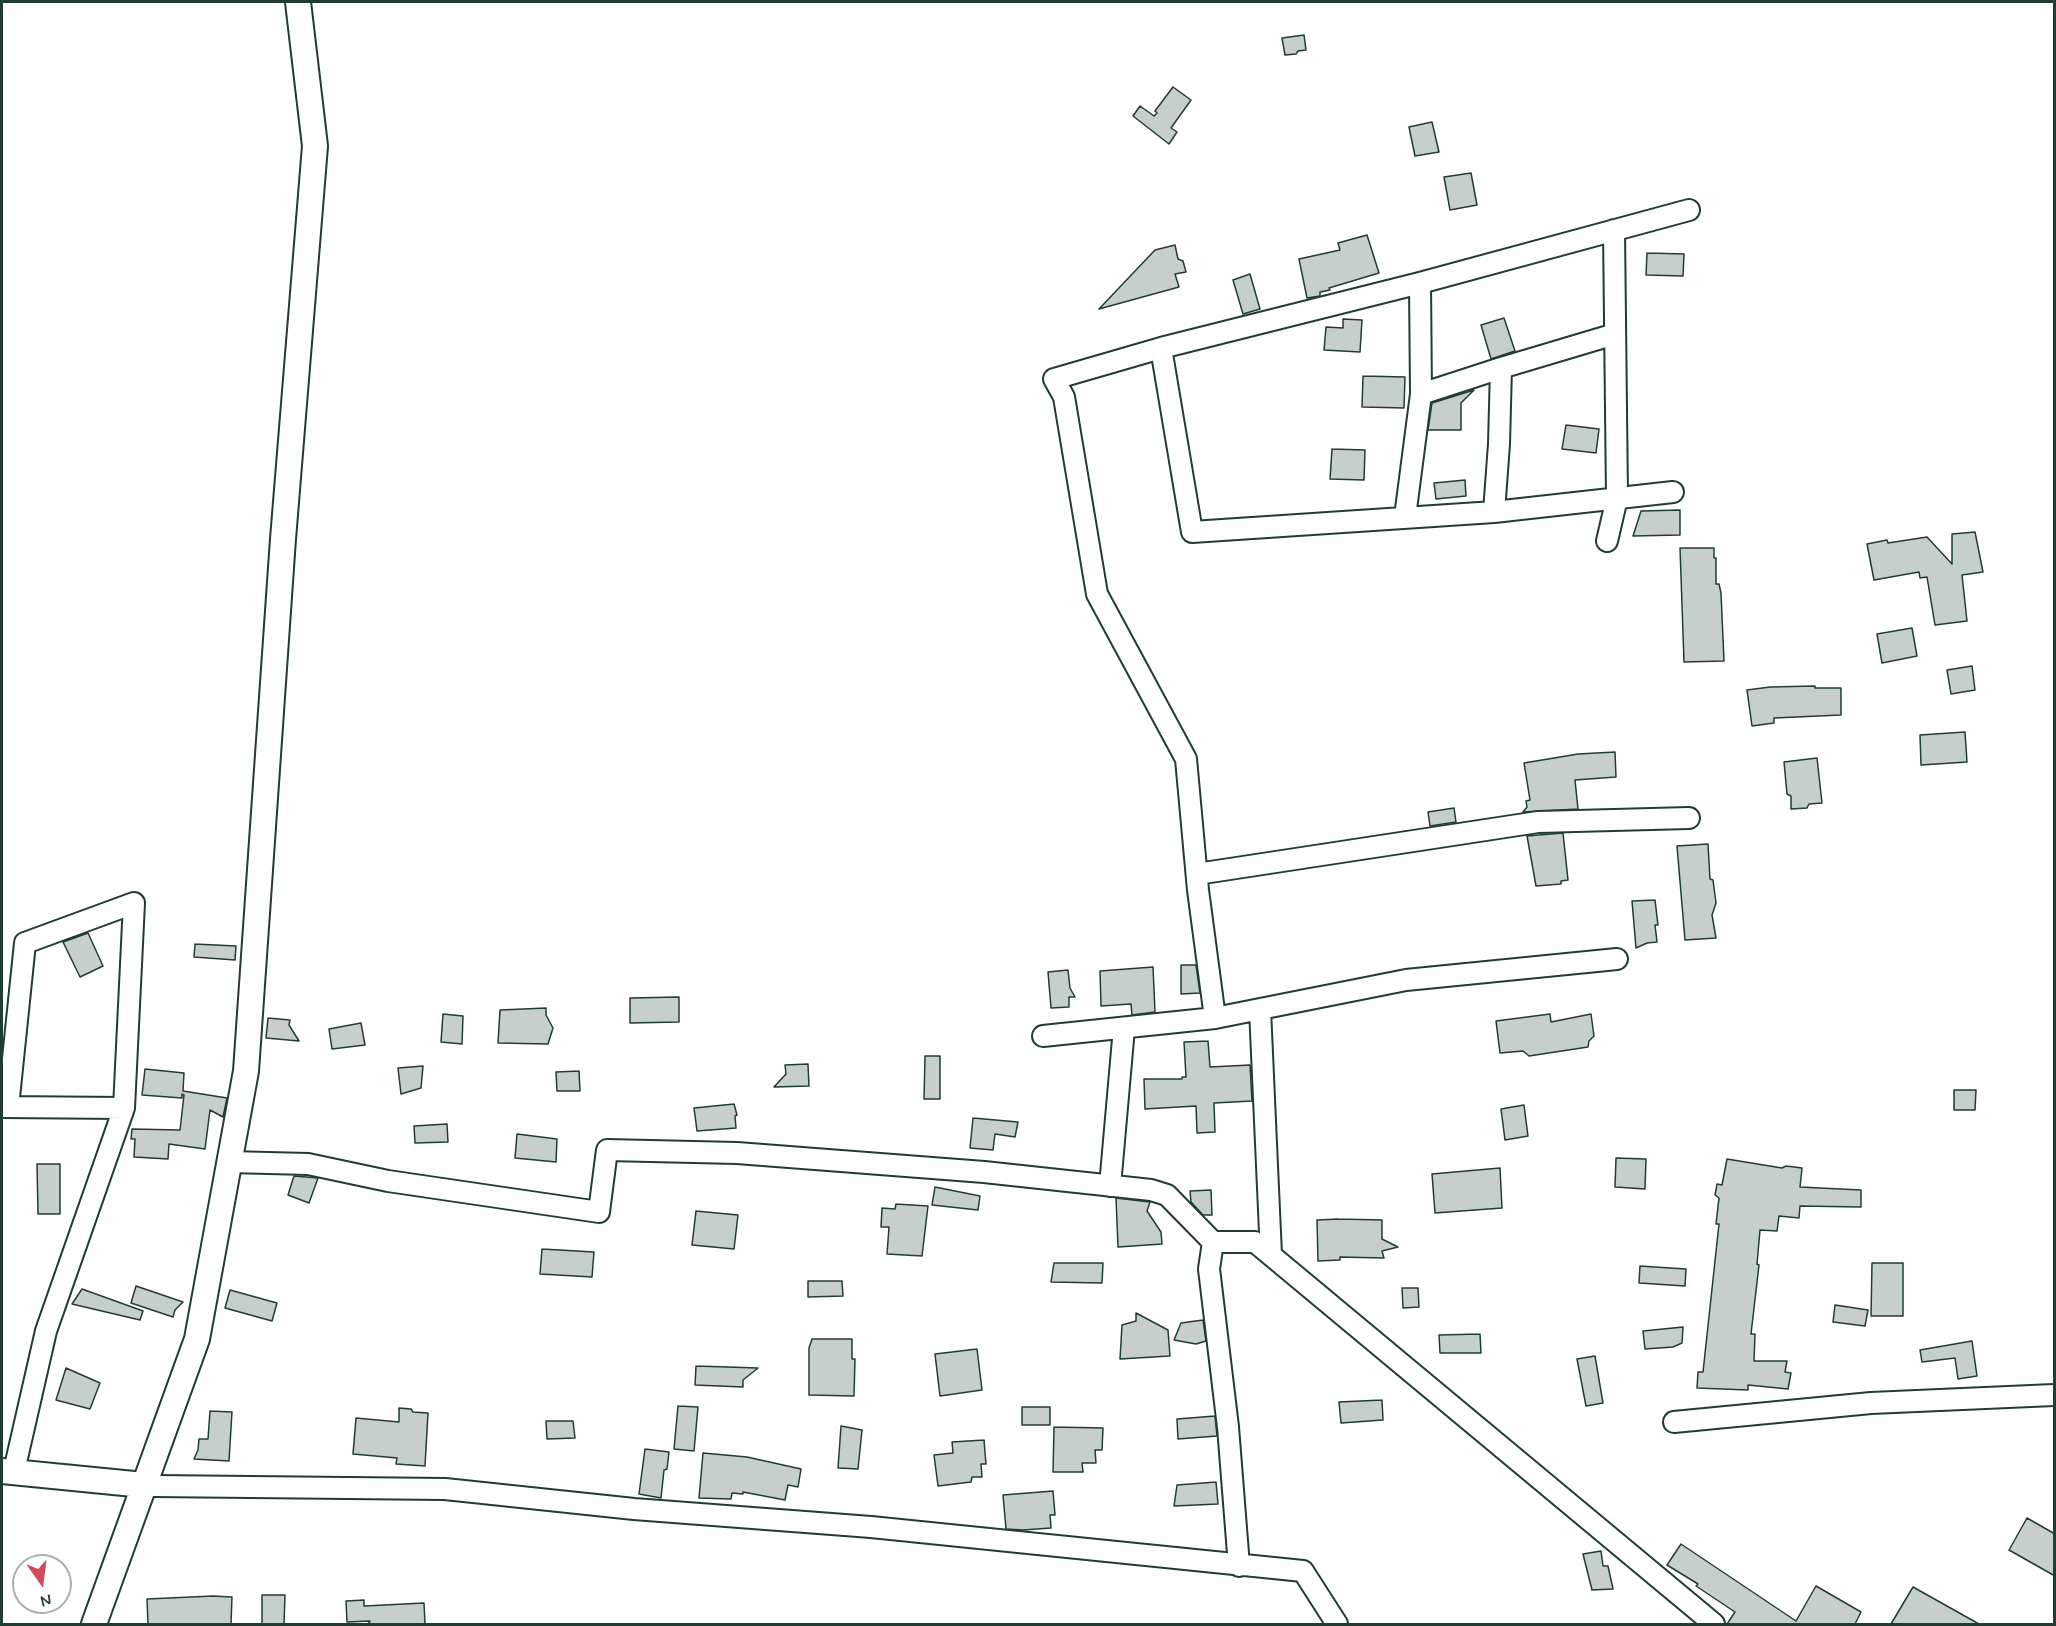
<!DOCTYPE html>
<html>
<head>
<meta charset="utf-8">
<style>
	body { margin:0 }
	#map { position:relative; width:2056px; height:1626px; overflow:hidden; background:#fff; font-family:Mynerve,sans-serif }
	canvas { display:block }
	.frame { position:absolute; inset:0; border:3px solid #1f3d34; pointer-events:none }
	.north { position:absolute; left:12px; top:1554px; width:60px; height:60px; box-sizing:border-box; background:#fff; border:2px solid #a5b1ae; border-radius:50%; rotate:166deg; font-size:16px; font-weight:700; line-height:24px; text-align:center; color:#1f3d34 }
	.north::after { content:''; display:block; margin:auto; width:21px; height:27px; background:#d1495b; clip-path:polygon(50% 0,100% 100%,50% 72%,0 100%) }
</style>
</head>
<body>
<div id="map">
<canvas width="2056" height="1626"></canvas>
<div class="frame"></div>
<div class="north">N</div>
</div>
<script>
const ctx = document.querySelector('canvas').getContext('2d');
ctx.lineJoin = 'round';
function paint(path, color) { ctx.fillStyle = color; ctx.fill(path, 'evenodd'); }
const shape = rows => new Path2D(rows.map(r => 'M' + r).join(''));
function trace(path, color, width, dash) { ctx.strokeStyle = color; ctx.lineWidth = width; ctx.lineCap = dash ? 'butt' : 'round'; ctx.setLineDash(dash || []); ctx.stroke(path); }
const building = shape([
	[1304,35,1306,50,1298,51,1296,54,1285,55,1282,38,1304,35],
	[1173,87,1191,100,1171,128,1177,132,1169,144,1133,116,1140,106,1154,116,1157,113,1155,111,1173,87],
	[1432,122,1439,152,1415,156,1409,127,1432,122],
	[1471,173,1477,205,1450,210,1444,177,1471,173],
	[1367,235,1379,273,1329,288,1330,290,1320,292,1320,296,1307,298,1299,259,1340,250,1338,243,1367,235],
	[1175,245,1178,259,1183,261,1186,272,1175,274,1179,287,1099,309,1155,250,1175,245],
	[1647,253,1684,254,1683,276,1646,275,1647,253],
	[1250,274,1260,309,1243,314,1233,280,1250,274],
	[1504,318,1515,351,1491,359,1481,325,1504,318],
	[1343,319,1362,320,1360,352,1324,350,1326,327,1343,328,1343,319],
	[1363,376,1405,377,1404,408,1362,407,1363,376],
	[1474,390,1461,403,1461,430,1428,430,1432,403,1474,390],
	[1566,425,1599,429,1596,453,1562,449,1566,425],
	[1332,449,1365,450,1364,480,1330,479,1332,449],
	[1465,480,1466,496,1436,499,1434,483,1465,480],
	[1680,510,1680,535,1633,536,1641,511,1680,510],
	[1975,532,1983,572,1962,575,1967,621,1935,625,1927,577,1920,578,1919,572,1874,580,1867,544,1887,540,1888,543,1927,537,1952,564,1952,534,1975,532],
	[1680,548,1714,548,1714,558,1716,558,1716,584,1719,584,1721,593,1724,661,1684,662,1680,548],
	[1912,628,1917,656,1882,663,1877,634,1912,628],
	[1972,666,1975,690,1951,694,1947,670,1972,666],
	[1815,686,1815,688,1841,688,1841,715,1774,718,1774,723,1752,726,1747,690,1770,687,1815,686],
	[1965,732,1967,762,1921,765,1920,735,1965,732],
	[1615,752,1616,777,1575,780,1578,809,1523,812,1527,807,1526,801,1530,800,1524,763,1578,754,1615,752],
	[1817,758,1822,803,1809,804,1807,808,1791,809,1791,796,1787,794,1784,762,1817,758],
	[1454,808,1456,822,1430,826,1428,812,1454,808],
	[1563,833,1568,880,1561,881,1561,884,1536,886,1527,836,1563,833],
	[1708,844,1710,879,1713,880,1716,903,1712,915,1716,938,1685,940,1677,846,1708,844],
	[1655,900,1658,925,1655,925,1657,942,1647,943,1636,948,1632,901,1655,900],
	[88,933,103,966,80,977,63,942,88,933],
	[195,944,236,946,235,960,194,957,195,944],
	[1181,965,1196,965,1200,993,1181,994,1181,965],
	[1153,967,1155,1012,1132,1015,1131,1004,1101,1006,1100,971,1153,967],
	[1068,970,1070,988,1075,997,1069,997,1069,1007,1051,1008,1048,972,1068,970],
	[679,997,679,1022,630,1023,630,998,679,997],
	[546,1008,546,1015,553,1028,548,1044,498,1043,500,1010,546,1008],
	[443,1014,463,1016,462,1044,441,1042,443,1014],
	[1550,1014,1551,1022,1591,1014,1594,1036,1589,1041,1588,1047,1529,1056,1523,1051,1500,1053,1496,1021,1550,1014],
	[268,1018,290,1020,289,1025,299,1041,266,1038,268,1018],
	[361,1023,365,1045,332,1049,329,1029,361,1023],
	[1208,1041,1210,1067,1250,1065,1252,1101,1214,1103,1215,1132,1197,1133,1196,1106,1145,1109,1144,1079,1182,1079,1182,1077,1186,1077,1184,1042,1208,1041],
	[925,1056,940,1056,940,1099,924,1099,925,1056],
	[808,1064,809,1086,774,1087,786,1074,785,1065,808,1064],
	[423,1066,421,1088,401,1094,398,1068,423,1066],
	[145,1069,184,1073,183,1091,227,1098,223,1117,210,1110,205,1149,169,1144,168,1159,134,1157,135,1139,131,1139,132,1129,180,1130,184,1095,182,1094,182,1098,142,1095,145,1069],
	[579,1071,580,1091,557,1091,556,1072,579,1071],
	[1954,1090,1976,1090,1975,1110,1954,1110,1954,1090],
	[734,1104,737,1115,735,1116,736,1128,697,1131,694,1108,734,1104],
	[1524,1105,1528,1136,1505,1140,1501,1109,1524,1105],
	[973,1118,1018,1122,1015,1137,995,1134,993,1150,970,1148,973,1118],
	[447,1124,448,1142,415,1143,414,1126,447,1124],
	[517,1134,557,1139,556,1162,515,1158,517,1134],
	[1616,1158,1646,1159,1645,1189,1615,1187,1616,1158],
	[1727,1159,1782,1168,1786,1166,1802,1168,1800,1187,1861,1190,1861,1207,1800,1206,1799,1218,1779,1216,1777,1231,1760,1230,1757,1264,1759,1265,1751,1334,1755,1334,1754,1361,1787,1361,1785,1372,1791,1373,1788,1389,1748,1385,1748,1390,1697,1388,1698,1372,1703,1372,1719,1224,1716,1224,1719,1198,1715,1195,1717,1184,1722,1185,1727,1159],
	[37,1164,60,1164,60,1214,38,1214,37,1164],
	[1500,1168,1502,1208,1435,1213,1432,1174,1500,1168],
	[294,1176,318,1178,309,1203,288,1195,294,1176],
	[935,1187,980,1196,978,1210,932,1205,935,1187],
	[1211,1190,1212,1215,1203,1215,1191,1202,1190,1191,1211,1190],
	[1116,1198,1150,1202,1147,1211,1161,1232,1162,1244,1118,1247,1116,1198],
	[896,1204,928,1206,922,1256,887,1254,889,1227,881,1227,882,1208,895,1209,896,1204],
	[696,1211,738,1215,734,1249,692,1245,696,1211],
	[1338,1219,1382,1220,1382,1239,1398,1247,1382,1251,1384,1258,1340,1257,1340,1260,1318,1261,1317,1220,1338,1219],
	[542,1249,594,1252,592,1277,540,1274,542,1249],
	[1054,1263,1103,1263,1102,1283,1051,1282,1054,1263],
	[1872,1263,1903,1263,1903,1316,1871,1316,1872,1263],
	[1640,1266,1686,1269,1685,1286,1639,1283,1640,1266],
	[808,1281,842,1281,843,1296,808,1297,808,1281],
	[136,1286,183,1302,175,1310,173,1317,131,1303,136,1286],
	[1402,1288,1418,1288,1419,1307,1403,1308,1402,1288],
	[82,1289,143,1311,140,1320,72,1304,82,1289],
	[230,1290,277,1303,272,1321,225,1308,230,1290],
	[1835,1305,1868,1310,1865,1326,1833,1322,1835,1305],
	[1136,1313,1168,1330,1170,1356,1120,1359,1122,1325,1136,1321,1136,1313],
	[1203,1320,1206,1341,1196,1344,1174,1340,1181,1323,1203,1320],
	[1683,1327,1682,1343,1673,1347,1645,1349,1643,1331,1683,1327],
	[1480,1334,1481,1353,1440,1353,1439,1335,1480,1334],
	[812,1339,852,1339,852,1359,855,1359,854,1396,809,1395,809,1348,812,1339],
	[1972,1341,1977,1376,1958,1379,1955,1358,1922,1362,1920,1350,1972,1341],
	[977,1349,982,1390,940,1396,935,1354,977,1349],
	[1595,1356,1603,1403,1586,1406,1577,1359,1595,1356],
	[696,1366,758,1368,743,1380,743,1387,695,1385,696,1366],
	[66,1368,100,1383,90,1409,56,1400,66,1368],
	[1382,1400,1383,1420,1341,1423,1339,1402,1382,1400],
	[678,1406,698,1407,694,1451,674,1449,678,1406],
	[1022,1407,1050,1407,1050,1425,1022,1425,1022,1407],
	[399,1408,411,1409,413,1412,428,1413,425,1466,396,1464,397,1458,353,1454,356,1418,399,1422,399,1408],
	[210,1411,232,1412,229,1461,194,1459,198,1450,199,1439,208,1439,210,1411],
	[1215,1416,1217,1436,1178,1439,1177,1419,1215,1416],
	[546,1421,573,1421,575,1438,547,1439,546,1421],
	[841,1426,862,1430,858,1469,838,1468,841,1426],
	[1054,1427,1103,1428,1102,1450,1095,1450,1096,1463,1082,1463,1083,1472,1053,1472,1054,1427],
	[984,1440,986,1464,981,1464,982,1477,972,1477,971,1482,938,1486,934,1455,953,1453,952,1442,984,1440],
	[645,1449,669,1452,667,1469,664,1470,661,1498,639,1494,645,1449],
	[703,1453,747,1457,801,1469,798,1487,788,1485,785,1500,743,1492,743,1494,732,1493,731,1499,699,1498,703,1453],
	[1216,1482,1218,1504,1174,1506,1177,1485,1216,1482],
	[1053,1491,1055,1515,1050,1515,1051,1528,1023,1530,1006,1529,1003,1495,1053,1491],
	[2027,1518,2055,1534,2055,1576,2009,1550,2027,1518],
	[1681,1544,1796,1621,1816,1586,1861,1612,1855,1624,1727,1624,1735,1612,1696,1586,1698,1584,1667,1565,1681,1544],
	[1601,1551,1603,1566,1608,1566,1613,1589,1592,1590,1583,1554,1601,1551],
	[1913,1587,1979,1624,1891,1624,1913,1587],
	[262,1595,285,1595,284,1624,262,1624,262,1595],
	[213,1596,232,1597,231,1624,148,1624,147,1599,213,1596],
	[364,1600,364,1606,424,1603,425,1624,368,1624,370,1621,347,1622,346,1601,364,1600]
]);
paint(building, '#c7cfcc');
trace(building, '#1f3d34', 1.5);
const minor = shape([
	[1420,283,1421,394],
	[1161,348,1192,532,1494,512,1673,492],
	[1494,512,1499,444,1501,368,1615,334],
	[1405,517,1421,394,1501,368],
	[1607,541,1617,498,1614,230],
	[1197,874,1538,822,1689,818],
	[1260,1009,1271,1255],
	[1215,1018,1198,890,1186,759,1097,594,1064,397,1054,379,1161,348,1420,283,1689,210],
	[1043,1036,1215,1018,1406,980,1617,959],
	[2,1107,124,1108],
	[8,1107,25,943,134,903,124,1108,46,1331,14,1471],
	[229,1162,308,1164,388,1181,599,1212,607,1150,737,1153,984,1172,1151,1190,1167,1195,1213,1242,1255,1242,1714,1624],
	[1110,1186,1124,1028],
	[1213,1242,1209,1269,1228,1427,1239,1566],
	[1674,1422,1871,1403,2054,1395],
	[153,1486,445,1489,634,1509,871,1527,1303,1571,1337,1624]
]);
const tertiary = shape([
	[2,1471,144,1485],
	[94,1624,197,1339,246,1071,283,539,315,146,298,2]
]);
trace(minor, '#1f3d34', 24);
trace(tertiary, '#1f3d34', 28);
trace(minor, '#fff', 20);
trace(tertiary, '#fff', 24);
</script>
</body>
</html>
